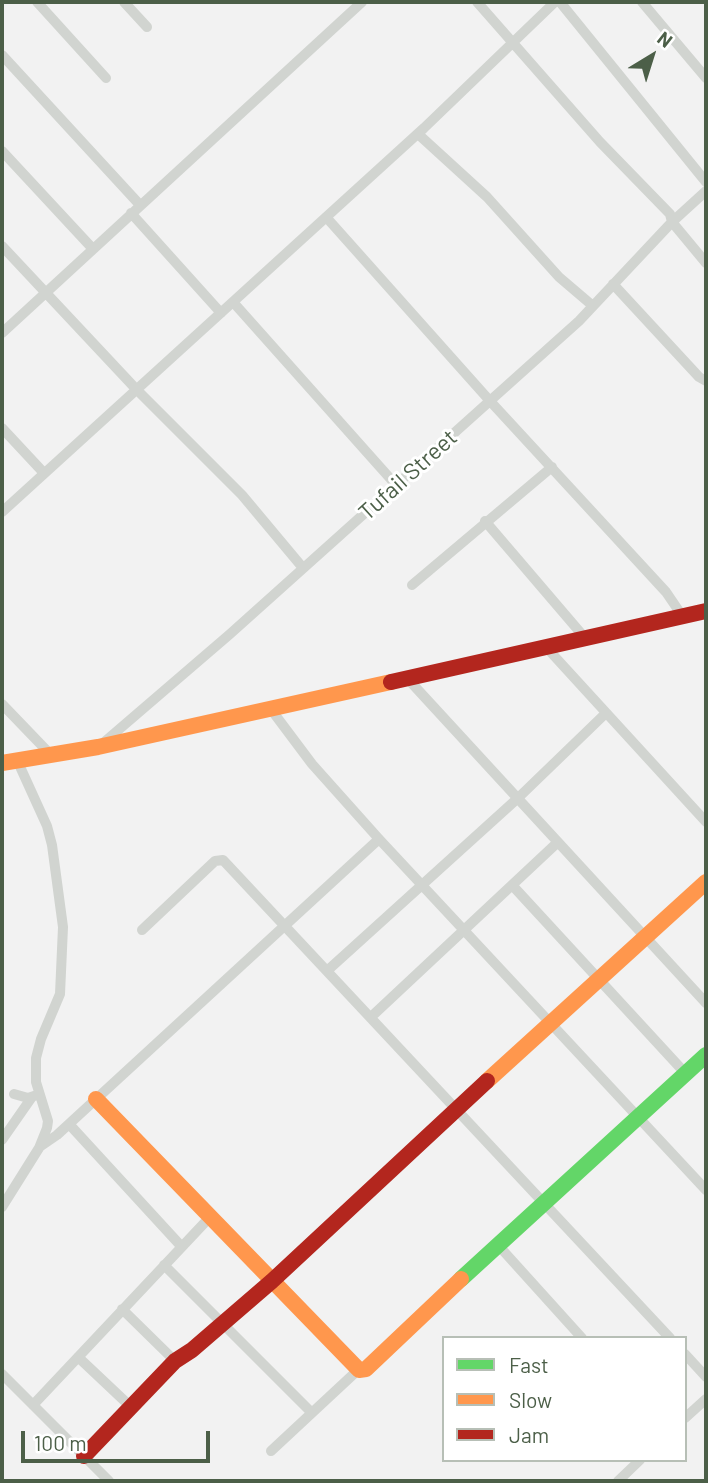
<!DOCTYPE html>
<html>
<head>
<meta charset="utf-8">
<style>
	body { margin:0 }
	#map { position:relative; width:708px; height:1483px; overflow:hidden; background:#f2f2f2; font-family:Barlow,sans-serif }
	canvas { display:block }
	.frame { position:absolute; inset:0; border:4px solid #4c5f48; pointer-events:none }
	.legend { position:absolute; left:442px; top:1336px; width:245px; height:126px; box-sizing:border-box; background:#fff; border:2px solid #b7bfb6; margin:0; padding:9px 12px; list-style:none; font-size:21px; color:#4c5f48 }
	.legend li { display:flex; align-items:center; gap:14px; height:35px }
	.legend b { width:35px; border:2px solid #b7bfb6 }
	.north { position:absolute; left:617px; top:21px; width:70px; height:70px; -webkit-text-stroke:5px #fff; paint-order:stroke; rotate:38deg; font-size:19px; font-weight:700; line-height:28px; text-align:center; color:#4c5f48 }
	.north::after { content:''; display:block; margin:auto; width:24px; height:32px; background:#4c5f48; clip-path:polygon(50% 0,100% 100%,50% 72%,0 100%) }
	.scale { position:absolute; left:21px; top:1431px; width:189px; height:32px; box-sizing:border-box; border:4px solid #4c5f48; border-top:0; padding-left:9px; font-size:21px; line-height:24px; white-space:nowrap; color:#4c5f48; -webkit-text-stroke:5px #fff; paint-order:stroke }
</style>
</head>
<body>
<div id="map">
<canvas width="708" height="1483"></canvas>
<div class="frame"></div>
<ul class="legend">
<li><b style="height:9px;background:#63d668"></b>Fast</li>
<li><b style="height:9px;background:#ff974d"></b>Slow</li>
<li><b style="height:9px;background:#b3261e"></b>Jam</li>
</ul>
<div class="north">N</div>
<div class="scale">100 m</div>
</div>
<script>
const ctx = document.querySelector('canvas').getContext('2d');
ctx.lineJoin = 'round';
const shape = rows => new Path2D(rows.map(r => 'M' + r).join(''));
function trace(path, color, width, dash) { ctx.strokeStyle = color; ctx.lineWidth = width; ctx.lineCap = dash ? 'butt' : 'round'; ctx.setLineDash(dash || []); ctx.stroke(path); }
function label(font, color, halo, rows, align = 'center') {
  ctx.font = font + ' Barlow,sans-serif'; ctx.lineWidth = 6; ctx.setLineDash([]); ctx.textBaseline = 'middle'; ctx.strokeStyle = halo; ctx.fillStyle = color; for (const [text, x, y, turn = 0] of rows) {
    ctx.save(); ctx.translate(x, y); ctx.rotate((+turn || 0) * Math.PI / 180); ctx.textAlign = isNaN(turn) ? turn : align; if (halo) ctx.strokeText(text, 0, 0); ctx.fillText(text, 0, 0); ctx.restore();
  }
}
trace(shape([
	[37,2,106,78],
	[124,2,147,27],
	[477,2,600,142,670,214,672,222,706,263],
	[560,2,706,182],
	[642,2,706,78],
	[2,55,140,205],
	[418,134,487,197,559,277,593,306],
	[2,151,93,249],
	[131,213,221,313],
	[326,217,490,401,666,592,683,617],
	[2,246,136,389,242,495,303,568],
	[613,284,699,377,706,381],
	[233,302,396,485],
	[2,333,362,2],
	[2,428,43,472],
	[2,512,424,128,555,2],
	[485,521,585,638],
	[412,585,552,467],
	[546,647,706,822],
	[407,678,706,1003],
	[2,704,51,755],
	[270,708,312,764,379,839,706,1190],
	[102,744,230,634,579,321,672,222,706,191],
	[512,885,686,1074],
	[142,930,215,861,223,860,670,1338],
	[328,970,518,798,606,713],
	[371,1017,558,842],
	[14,1094,28,1098,37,1095],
	[69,1124,181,1246],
	[2,1140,32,1097],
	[41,1146,57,1135,379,839],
	[2,1207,39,1148,47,1128,48,1121,36,1082,36,1058,41,1039,60,994,63,927,52,845,47,826,17,760],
	[498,1245,582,1338],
	[164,1265,312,1413],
	[122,1309,175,1361],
	[685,1354,706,1377],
	[78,1357,131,1407],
	[2,1374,109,1481],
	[33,1405,210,1217],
	[685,1418,706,1399],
	[271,1451,358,1370],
	[618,1481,640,1460]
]), '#d1d4d0', 10);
trace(shape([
	[461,1279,706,1055]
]), '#63d668', 16);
trace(shape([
	[2,763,98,747,391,682],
	[487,1081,706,882],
	[96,1099,359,1370,366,1369,461,1279]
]), '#ff974d', 16);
trace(shape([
	[391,682,706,611],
	[84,1456,175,1361,192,1350,272,1281,487,1081]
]), '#b3261e', 16);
label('23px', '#4c5f48', '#fff', [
	["Tufail Street",408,475,-42]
]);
</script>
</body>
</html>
